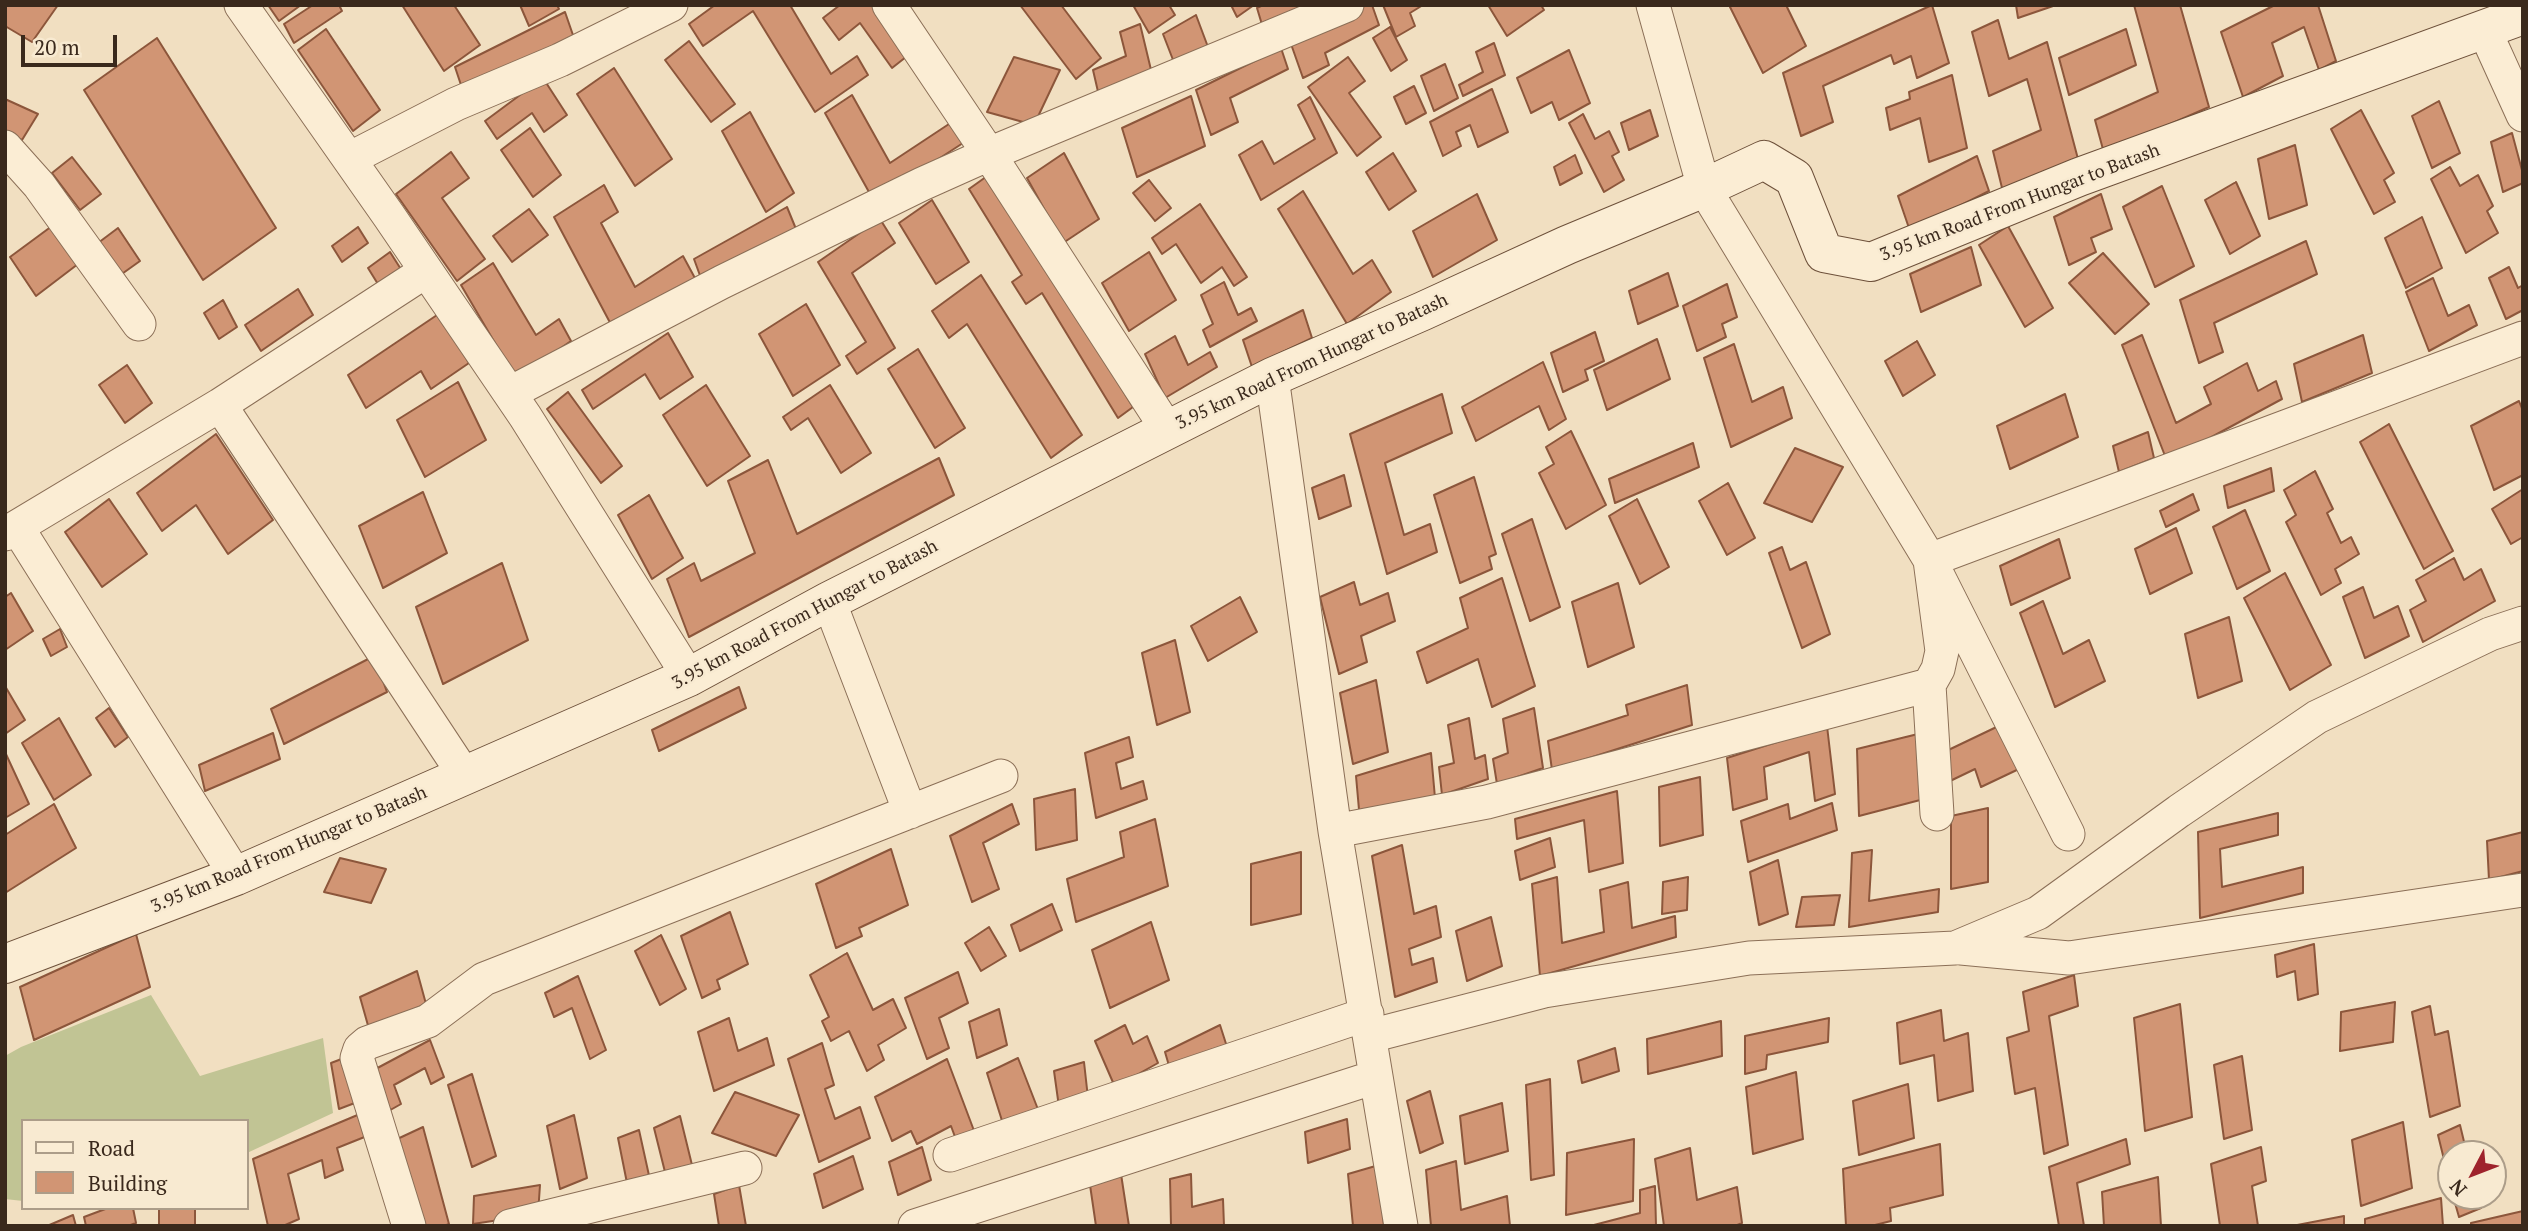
<!DOCTYPE html>
<html>
<head>
<meta charset="utf-8">
<style>
	body { margin:0 }
	#map { position:relative; width:2528px; height:1231px; overflow:hidden; background:#f1dfc1; font-family:"PT Serif",serif }
	canvas { display:block }
	.frame { position:absolute; inset:0; border:7px solid #3a291c; pointer-events:none }
	.legend { position:absolute; left:21px; top:1119px; width:228px; height:91px; box-sizing:border-box; background:#f8ead1; border:2px solid #ac9d89; margin:0; padding:9px 12px; list-style:none; font-size:21px; color:#3a291c }
	.legend li { display:flex; align-items:center; gap:14px; height:35px }
	.legend b { width:35px; border:2px solid #ac9d89 }
	.north { position:absolute; left:2437px; top:1140px; width:70px; height:70px; box-sizing:border-box; background:#f8ead1; border:2px solid #ac9d89; border-radius:50%; rotate:228deg; font-size:19px; font-weight:700; line-height:28px; text-align:center; color:#3a291c }
	.north::after { content:''; display:block; margin:auto; width:24px; height:32px; background:#9e232c; clip-path:polygon(50% 0,100% 100%,50% 72%,0 100%) }
	.scale { position:absolute; left:21px; top:35px; width:96px; height:32px; box-sizing:border-box; border:4px solid #3a291c; border-top:0; padding-left:9px; font-size:21px; line-height:24px; white-space:nowrap; color:#3a291c; -webkit-text-stroke:5px #f8ead1; paint-order:stroke }
</style>
</head>
<body>
<div id="map">
<canvas width="2528" height="1231"></canvas>
<div class="frame"></div>
<ul class="legend">
<li><b style="height:9px;background:#fbedd4"></b>Road</li>
<li><b style="height:19px;background:#d19574"></b>Building</li>
</ul>
<div class="north">N</div>
<div class="scale">20 m</div>
</div>
<script>
const ctx = document.querySelector('canvas').getContext('2d');
ctx.lineJoin = 'round';
function paint(path, color) { ctx.fillStyle = color; ctx.fill(path, 'evenodd'); }
const shape = rows => new Path2D(rows.map(r => 'M' + r).join(''));
function trace(path, color, width, dash) { ctx.strokeStyle = color; ctx.lineWidth = width; ctx.lineCap = dash ? 'butt' : 'round'; ctx.setLineDash(dash || []); ctx.stroke(path); }
function label(font, color, halo, rows, align = 'center') {
  ctx.font = font + ' "PT Serif",serif'; ctx.lineWidth = 5; ctx.setLineDash([]); ctx.textBaseline = 'middle'; ctx.strokeStyle = halo; ctx.fillStyle = color; for (const [text, x, y, turn = 0] of rows) {
    ctx.save(); ctx.translate(x, y); ctx.rotate((+turn || 0) * Math.PI / 180); ctx.textAlign = isNaN(turn) ? turn : align; if (halo) ctx.strokeText(text, 0, 0); ctx.fillText(text, 0, 0); ctx.restore();
  }
}
paint(shape([
	[151,995,200,1076,323,1038,333,1113,247,1153,247,1121,23,1121,23,1201,5,1199,5,1056,21,1047]
]), '#c1c494');
const building = shape([
	[5,5,58,5,32,42,5,26,5,5],
	[268,5,301,5,279,21,268,5],
	[313,5,339,5,342,11,294,43,284,24,313,5],
	[402,5,454,5,480,45,444,71,402,5],
	[520,5,557,5,559,9,529,26,520,5],
	[715,5,790,5,831,74,857,56,868,75,815,112,753,11,703,46,689,24,715,5],
	[840,5,877,5,911,53,892,68,860,23,839,40,823,18,840,5],
	[1020,5,1061,5,1101,58,1076,79,1020,5],
	[1133,5,1169,5,1175,15,1149,33,1133,5],
	[1231,5,1254,5,1237,17,1231,5],
	[1263,5,1310,5,1263,28,1257,8,1263,5],
	[1366,5,1372,5,1379,25,1325,53,1329,65,1303,78,1291,44,1366,5],
	[1383,5,1423,5,1410,13,1415,26,1396,37,1383,5],
	[1488,5,1541,5,1544,10,1507,36,1488,5],
	[1729,5,1786,5,1806,46,1763,73,1729,5],
	[1932,5,1949,63,1917,78,1911,56,1894,64,1891,55,1823,86,1833,122,1801,136,1783,73,1932,5],
	[2016,5,2056,5,2018,18,2016,5],
	[2134,5,2180,5,2209,107,2104,153,2095,120,2158,92,2134,5],
	[2275,5,2318,5,2336,61,2319,70,2304,27,2272,43,2283,76,2243,97,2221,32,2275,5],
	[565,12,574,38,464,94,455,67,565,12],
	[1196,15,1208,47,1175,65,1163,34,1196,15],
	[1998,20,2009,59,2047,42,2078,159,2003,192,1993,151,2041,130,2027,79,1989,96,1972,32,1998,20],
	[1140,24,1152,74,1099,96,1093,70,1126,56,1120,32,1140,24],
	[1390,27,1407,60,1391,71,1373,38,1390,27],
	[326,29,380,110,353,131,298,50,326,29],
	[2126,29,2136,65,2069,95,2059,58,2126,29],
	[157,38,276,228,203,280,84,90,157,38],
	[689,41,735,104,711,122,665,60,689,41],
	[1494,43,1505,75,1463,96,1459,85,1483,72,1476,52,1494,43],
	[1281,48,1288,69,1230,98,1238,122,1211,135,1196,90,1281,48],
	[1569,50,1590,103,1559,120,1552,102,1531,113,1517,78,1569,50],
	[1014,57,1060,70,1034,125,987,112,1014,57],
	[1348,57,1365,81,1349,93,1381,137,1357,156,1308,87,1348,57],
	[1445,64,1458,98,1434,111,1421,76,1445,64],
	[614,68,672,159,635,186,577,94,614,68],
	[1952,75,1967,148,1929,162,1920,118,1890,130,1886,108,1910,99,1909,92,1952,75],
	[543,78,567,115,544,132,532,113,497,139,485,121,543,78],
	[1414,86,1426,113,1406,124,1394,97,1414,86],
	[1492,89,1508,132,1478,147,1470,125,1456,132,1461,146,1443,156,1430,122,1492,89],
	[852,95,890,163,952,122,963,143,874,201,825,113,852,95],
	[1191,96,1205,146,1137,177,1122,128,1191,96],
	[1310,97,1337,153,1261,200,1239,155,1262,141,1274,164,1315,139,1298,105,1310,97],
	[5,99,38,114,22,140,5,132,5,99],
	[2439,101,2460,153,2432,168,2412,116,2439,101],
	[1650,110,1658,136,1629,150,1621,123,1650,110],
	[2361,110,2394,173,2384,180,2395,202,2374,214,2331,129,2361,110],
	[750,112,794,193,766,212,722,131,750,112],
	[1583,114,1595,139,1609,131,1619,152,1612,156,1624,180,1604,192,1569,123,1583,114],
	[530,128,561,175,533,197,501,150,530,128],
	[2512,133,2523,174,2523,183,2503,192,2491,142,2512,133],
	[2295,145,2307,205,2269,219,2258,159,2295,145],
	[451,152,469,178,442,198,485,259,457,281,396,194,451,152],
	[1064,153,1099,219,1063,243,1027,178,1064,153],
	[1393,153,1416,191,1389,210,1366,172,1393,153],
	[1575,155,1582,173,1560,185,1554,167,1575,155],
	[1977,156,1989,191,1910,231,1898,196,1977,156],
	[72,157,101,194,80,210,52,173,72,157],
	[2450,167,2460,186,2478,175,2493,206,2487,211,2498,233,2466,253,2431,179,2450,167],
	[990,174,1133,407,1118,418,1042,293,1026,304,1012,282,1022,275,969,189,990,174],
	[1149,180,1171,208,1155,221,1133,193,1149,180],
	[2236,182,2260,236,2230,254,2205,200,2236,182],
	[604,185,618,212,601,223,635,287,683,256,696,280,615,332,554,217,604,185],
	[2162,186,2194,266,2155,287,2123,207,2162,186],
	[1303,191,1353,274,1372,260,1391,292,1347,324,1278,209,1303,191],
	[1477,194,1497,240,1433,277,1413,231,1477,194],
	[2101,194,2112,229,2091,238,2096,252,2069,265,2054,217,2101,194],
	[932,200,969,262,936,284,899,223,932,200],
	[1200,204,1247,277,1234,286,1222,267,1201,283,1176,244,1162,254,1152,238,1200,204],
	[787,207,796,229,702,281,694,259,787,207],
	[529,209,548,235,512,262,493,236,529,209],
	[2422,217,2442,268,2406,288,2385,238,2422,217],
	[880,219,895,243,852,273,895,348,857,374,846,356,866,342,818,262,880,219],
	[52,226,78,264,36,296,10,257,52,226],
	[2008,226,2053,308,2025,327,1979,245,2008,226],
	[358,227,368,243,342,262,332,246,358,227],
	[118,228,140,261,119,276,98,243,118,228],
	[2306,241,2317,274,2214,323,2223,352,2199,363,2180,300,2306,241],
	[1971,247,1981,285,1921,312,1910,274,1971,247],
	[390,252,404,274,381,289,368,268,390,252],
	[1149,252,1176,300,1129,331,1102,283,1149,252],
	[2103,253,2149,304,2115,334,2069,283,2103,253],
	[493,263,536,335,559,319,571,341,516,379,461,285,493,263],
	[2509,267,2518,288,2523,285,2523,310,2506,319,2489,278,2509,267],
	[1668,273,1678,306,1638,324,1629,291,1668,273],
	[981,275,1082,435,1051,458,967,324,949,338,932,311,981,275],
	[2433,278,2448,316,2469,305,2477,325,2429,351,2406,292,2433,278],
	[1224,282,1238,315,1251,308,1257,321,1210,347,1203,330,1213,324,1201,295,1224,282],
	[1727,284,1737,317,1722,324,1726,337,1697,351,1683,306,1727,284],
	[298,289,313,315,261,351,245,325,298,289],
	[223,300,237,327,219,339,204,313,223,300],
	[806,304,840,365,793,396,759,334,806,304],
	[1303,310,1312,338,1252,367,1243,340,1303,310],
	[440,313,469,363,431,389,421,371,366,408,348,375,440,313],
	[1595,332,1604,361,1585,370,1588,380,1563,392,1551,353,1595,332],
	[668,333,693,377,660,399,645,374,593,409,582,390,668,333],
	[2142,335,2176,423,2211,404,2204,387,2247,363,2258,391,2276,381,2282,399,2167,461,2122,345,2142,335],
	[2363,335,2372,373,2302,402,2294,364,2363,335],
	[1175,336,1188,365,1210,352,1217,367,1165,398,1145,354,1175,336],
	[1657,339,1670,379,1607,410,1594,370,1657,339],
	[1917,341,1935,375,1903,396,1885,361,1917,341],
	[1734,344,1752,402,1783,387,1792,418,1731,447,1704,358,1734,344],
	[918,349,965,428,935,448,888,369,918,349],
	[1543,362,1566,419,1549,430,1539,406,1476,441,1462,407,1543,362],
	[127,365,152,403,125,423,99,385,127,365],
	[458,382,486,440,425,477,397,420,458,382],
	[706,385,750,456,707,486,663,415,706,385],
	[830,385,871,453,841,473,808,418,791,430,783,417,830,385],
	[568,392,622,466,601,483,547,409,568,392],
	[1442,394,1452,433,1385,463,1404,535,1430,524,1437,552,1387,574,1350,434,1442,394],
	[2065,394,2078,437,2010,469,1997,426,2065,394],
	[2519,401,2523,411,2523,475,2494,490,2471,426,2519,401],
	[2389,424,2453,551,2424,569,2360,442,2389,424],
	[1571,431,1606,505,1566,529,1539,473,1554,464,1546,447,1571,431],
	[2148,432,2154,458,2119,472,2113,446,2148,432],
	[216,434,273,520,228,554,196,505,162,531,137,493,216,434],
	[1693,443,1699,467,1615,503,1609,479,1693,443],
	[1795,448,1843,467,1812,522,1764,503,1795,448],
	[939,458,954,495,689,637,667,579,694,563,701,581,755,553,728,481,768,460,797,534,939,458],
	[2271,468,2274,491,2228,508,2224,486,2271,468],
	[2315,471,2333,509,2327,513,2341,543,2351,537,2359,554,2335,569,2341,583,2321,595,2286,522,2296,515,2284,490,2315,471],
	[1344,475,1351,506,1319,519,1312,488,1344,475],
	[1474,477,1496,554,1489,557,1492,569,1460,583,1434,495,1474,477],
	[1728,483,1755,538,1727,555,1699,501,1728,483],
	[2523,489,2523,537,2511,544,2492,509,2523,489],
	[423,492,447,553,383,588,359,526,423,492],
	[2193,494,2199,510,2166,527,2160,511,2193,494],
	[649,495,683,558,652,579,618,515,649,495],
	[109,499,147,554,102,587,65,532,109,499],
	[1637,499,1669,567,1640,584,1609,516,1637,499],
	[2245,510,2270,571,2237,589,2213,527,2245,510],
	[1532,519,1560,607,1530,621,1502,534,1532,519],
	[2176,528,2192,573,2150,594,2135,549,2176,528],
	[2059,539,2070,578,2011,605,2000,566,2059,539],
	[1782,547,1790,570,1806,562,1830,634,1802,648,1769,553,1782,547],
	[2454,558,2464,580,2481,569,2495,601,2423,642,2410,610,2426,601,2416,580,2454,558],
	[502,563,528,640,443,684,416,607,502,563],
	[2285,573,2331,665,2290,690,2244,598,2285,573],
	[1502,578,1535,686,1492,707,1478,659,1427,683,1417,652,1468,628,1460,598,1502,578],
	[1354,582,1360,605,1388,593,1395,621,1361,636,1367,662,1339,674,1320,597,1354,582],
	[1618,583,1634,647,1588,667,1572,602,1618,583],
	[2363,587,2374,618,2398,606,2409,636,2365,658,2343,597,2363,587],
	[11,593,33,631,5,650,5,597,11,593],
	[1240,597,1257,632,1208,661,1191,626,1240,597],
	[2043,601,2063,654,2089,640,2105,681,2055,707,2020,613,2043,601],
	[2229,617,2242,681,2198,698,2185,634,2229,617],
	[60,629,67,647,51,656,43,639,60,629],
	[1175,640,1190,712,1157,725,1142,653,1175,640],
	[374,656,387,692,284,744,271,709,374,656],
	[1376,680,1388,752,1353,764,1340,693,1376,680],
	[1687,685,1692,725,1552,770,1548,741,1628,715,1626,705,1687,685],
	[5,686,25,720,5,734,5,686],
	[739,687,746,708,659,751,652,730,739,687],
	[109,708,128,737,115,747,96,718,109,708],
	[1534,708,1543,768,1497,784,1493,759,1508,753,1503,719,1534,708],
	[59,718,91,775,54,800,22,743,59,718],
	[1469,718,1475,759,1485,755,1488,779,1442,795,1439,767,1454,763,1448,725,1469,718],
	[2007,722,2021,768,1981,787,1975,769,1948,782,1940,754,2007,722],
	[1827,726,1835,794,1815,801,1809,752,1764,767,1767,799,1733,810,1727,758,1827,726],
	[273,733,280,759,205,791,199,765,273,733],
	[1922,733,1924,799,1859,816,1857,749,1922,733],
	[1129,737,1133,757,1116,763,1121,789,1143,781,1147,799,1096,818,1085,753,1129,737],
	[5,752,29,804,5,818,5,752],
	[1431,753,1435,798,1360,821,1356,776,1431,753],
	[1700,777,1703,835,1660,846,1659,787,1700,777],
	[1075,789,1077,840,1036,850,1034,799,1075,789],
	[1617,791,1623,863,1589,872,1584,820,1517,839,1515,819,1617,791],
	[1832,803,1837,830,1748,862,1741,821,1788,804,1790,819,1832,803],
	[54,804,76,848,5,893,5,835,54,804],
	[1012,804,1019,824,983,843,999,889,972,902,950,836,1012,804],
	[1988,808,1988,882,1951,889,1951,816,1988,808],
	[2278,813,2278,835,2220,849,2222,887,2303,867,2303,893,2200,918,2198,832,2278,813],
	[1155,819,1168,886,1076,922,1067,879,1124,857,1120,832,1155,819],
	[2523,832,2523,871,2489,880,2487,841,2523,832],
	[1550,838,1555,867,1520,880,1515,851,1550,838],
	[1402,845,1414,914,1436,906,1441,937,1409,949,1412,965,1433,958,1437,982,1395,997,1372,856,1402,845],
	[891,849,908,905,859,928,862,936,836,948,816,884,891,849],
	[1872,850,1869,901,1939,889,1938,912,1849,927,1852,853,1872,850],
	[1301,852,1301,914,1251,925,1251,864,1301,852],
	[340,858,386,869,371,903,324,892,340,858],
	[1778,860,1788,914,1759,925,1750,872,1778,860],
	[1557,877,1562,943,1604,932,1600,890,1628,882,1632,928,1675,916,1676,937,1540,976,1532,884,1557,877],
	[1688,877,1687,910,1662,914,1663,882,1688,877],
	[1840,895,1834,925,1796,927,1802,897,1840,895],
	[1052,904,1062,930,1020,951,1011,925,1052,904],
	[730,912,748,964,717,980,720,989,702,998,681,936,730,912],
	[1491,917,1502,966,1467,981,1456,931,1491,917],
	[1151,922,1169,980,1110,1008,1092,950,1151,922],
	[989,927,1006,956,981,971,965,943,989,927],
	[136,934,150,987,34,1040,20,987,136,934],
	[661,935,686,989,660,1005,635,951,661,935],
	[2314,944,2318,994,2298,1000,2295,971,2277,977,2275,955,2314,944],
	[847,953,873,1010,893,999,906,1028,878,1045,884,1060,867,1071,849,1031,831,1041,822,1021,829,1017,810,975,847,953],
	[417,971,426,1004,369,1029,360,997,417,971],
	[958,972,968,1003,939,1018,949,1048,927,1059,905,998,958,972],
	[2074,975,2078,1006,2049,1016,2068,1145,2044,1154,2035,1088,2015,1094,2007,1038,2029,1031,2023,992,2074,975],
	[578,976,606,1050,590,1059,572,1008,554,1017,545,993,578,976],
	[2395,1002,2393,1042,2340,1051,2341,1012,2395,1002],
	[2180,1004,2192,1117,2145,1131,2134,1018,2180,1004],
	[2430,1006,2435,1035,2448,1031,2460,1106,2430,1117,2412,1012,2430,1006],
	[999,1009,1007,1045,977,1058,969,1022,999,1009],
	[1941,1010,1944,1041,1968,1033,1973,1091,1938,1101,1934,1055,1900,1064,1897,1023,1941,1010],
	[729,1018,738,1051,767,1038,774,1065,714,1091,698,1032,729,1018],
	[1829,1018,1828,1042,1767,1055,1766,1069,1745,1074,1745,1036,1829,1018],
	[1721,1021,1722,1056,1648,1074,1647,1039,1721,1021],
	[1125,1025,1133,1044,1147,1036,1158,1063,1115,1087,1095,1041,1125,1025],
	[1220,1025,1228,1050,1172,1076,1165,1052,1220,1025],
	[430,1040,444,1077,431,1084,425,1068,394,1085,401,1104,385,1113,368,1073,430,1040],
	[822,1043,834,1085,825,1089,835,1119,860,1107,870,1138,819,1162,788,1059,822,1043],
	[1615,1048,1619,1071,1582,1083,1578,1061,1615,1048],
	[352,1055,360,1101,339,1109,331,1063,352,1055],
	[2242,1056,2252,1130,2224,1139,2214,1065,2242,1056],
	[1018,1058,1039,1112,1004,1127,987,1073,1018,1058],
	[947,1059,976,1136,958,1145,951,1126,917,1144,911,1131,892,1141,875,1097,947,1059],
	[1084,1062,1088,1098,1059,1107,1054,1071,1084,1062],
	[1796,1072,1803,1139,1753,1154,1746,1087,1796,1072],
	[472,1074,496,1156,472,1167,448,1085,472,1074],
	[1550,1079,1554,1175,1531,1180,1526,1085,1550,1079],
	[1908,1084,1914,1138,1859,1155,1853,1101,1908,1084],
	[1430,1091,1443,1143,1420,1153,1407,1101,1430,1091],
	[735,1092,799,1115,776,1156,712,1133,735,1092],
	[1502,1103,1508,1151,1465,1164,1460,1116,1502,1103],
	[367,1111,372,1134,337,1148,343,1170,325,1178,322,1160,288,1174,299,1219,283,1226,268,1226,253,1159,367,1111],
	[574,1115,587,1178,560,1189,547,1126,574,1115],
	[680,1116,692,1165,666,1176,654,1128,680,1116],
	[1347,1119,1350,1149,1308,1163,1305,1132,1347,1119],
	[2403,1122,2412,1188,2361,1206,2352,1140,2403,1122],
	[2460,1125,2467,1154,2451,1154,2451,1188,2438,1135,2460,1125],
	[423,1127,449,1224,444,1226,415,1226,393,1141,423,1127],
	[639,1130,650,1180,628,1188,618,1138,639,1130],
	[1634,1139,1633,1201,1566,1215,1567,1153,1634,1139],
	[2126,1139,2130,1164,2077,1183,2084,1226,2059,1226,2049,1167,2126,1139],
	[1940,1144,1943,1195,1890,1208,1891,1221,1871,1226,1846,1226,1843,1169,1940,1144],
	[922,1147,931,1180,898,1195,889,1162,922,1147],
	[2261,1147,2266,1181,2252,1186,2258,1226,2220,1226,2211,1164,2261,1147],
	[1690,1148,1697,1200,1737,1187,1742,1223,1735,1226,1664,1226,1655,1159,1690,1148],
	[853,1156,863,1189,823,1208,814,1174,853,1156],
	[1456,1161,1461,1210,1507,1196,1510,1226,1431,1226,1426,1170,1456,1161],
	[1379,1165,1384,1226,1353,1226,1348,1174,1379,1165],
	[1121,1174,1129,1226,1096,1226,1090,1185,1121,1174],
	[1191,1174,1192,1207,1223,1199,1224,1226,1171,1226,1170,1179,1191,1174],
	[2158,1177,2161,1226,2104,1226,2102,1192,2158,1177],
	[540,1185,538,1214,473,1224,474,1196,540,1185],
	[739,1185,746,1226,719,1226,714,1194,739,1185],
	[1655,1186,1656,1226,1590,1226,1640,1213,1640,1190,1655,1186],
	[2453,1196,2477,1196,2481,1208,2459,1217,2453,1196],
	[2441,1198,2443,1226,2365,1226,2365,1219,2441,1198],
	[108,1208,133,1208,136,1223,128,1226,86,1226,84,1217,108,1208],
	[159,1208,195,1208,195,1226,159,1226,159,1208],
	[2523,1211,2523,1226,2471,1226,2471,1223,2523,1211],
	[73,1215,76,1226,47,1226,73,1215],
	[2344,1216,2344,1226,2292,1226,2344,1216]
]);
paint(building, '#d19574');
trace(building, '#8c563b', 2);
const street = shape([
	[241,5,389,216,525,416,689,677],
	[889,5,989,154,1167,429],
	[2484,29,2523,115],
	[5,147,39,185,139,324],
	[349,159,456,104,560,60,671,5],
	[1272,377,1335,831,1401,1226],
	[510,393,722,282,922,184,989,154,1347,5],
	[220,405,465,776],
	[17,527,236,876],
	[5,534,220,405,426,271],
	[829,601,910,812],
	[1929,685,1937,814],
	[1335,831,1487,802,1929,685,1938,669,1942,651,1930,560,1704,188,1653,5],
	[2068,834,1930,560,2523,338],
	[1961,948,2069,958,2523,890],
	[1370,1036,1544,991,1749,958,1955,948,2038,913,2179,811,2317,717,2490,634,2523,623],
	[950,1155,1367,1014],
	[409,1226,357,1058,360,1049,367,1043,428,1021,484,979,1001,776],
	[510,1226,745,1168],
	[915,1226,1375,1077]
]);
const secondary = shape([
	[5,964,236,876,689,677,829,601,1272,377,1423,311,1567,245,1704,188,1764,160,1794,178,1824,253,1871,262,2079,177,2523,15]
]);
trace(street, '#8b6f57', 35);
trace(secondary, '#6d503a', 40);
trace(street, '#fbedd4', 33);
trace(secondary, '#fbedd4', 38);
label('18px', '#3a291c', '#f8ead1', [
	["3.95 km Road From Hungar to Batash",2020,203,-21],
	["3.95 km Road From Hungar to Batash",1312,362,-25],
	["3.95 km Road From Hungar to Batash",805,615,-28],
	["3.95 km Road From Hungar to Batash",289,850,-23]
]);
</script>
</body>
</html>
